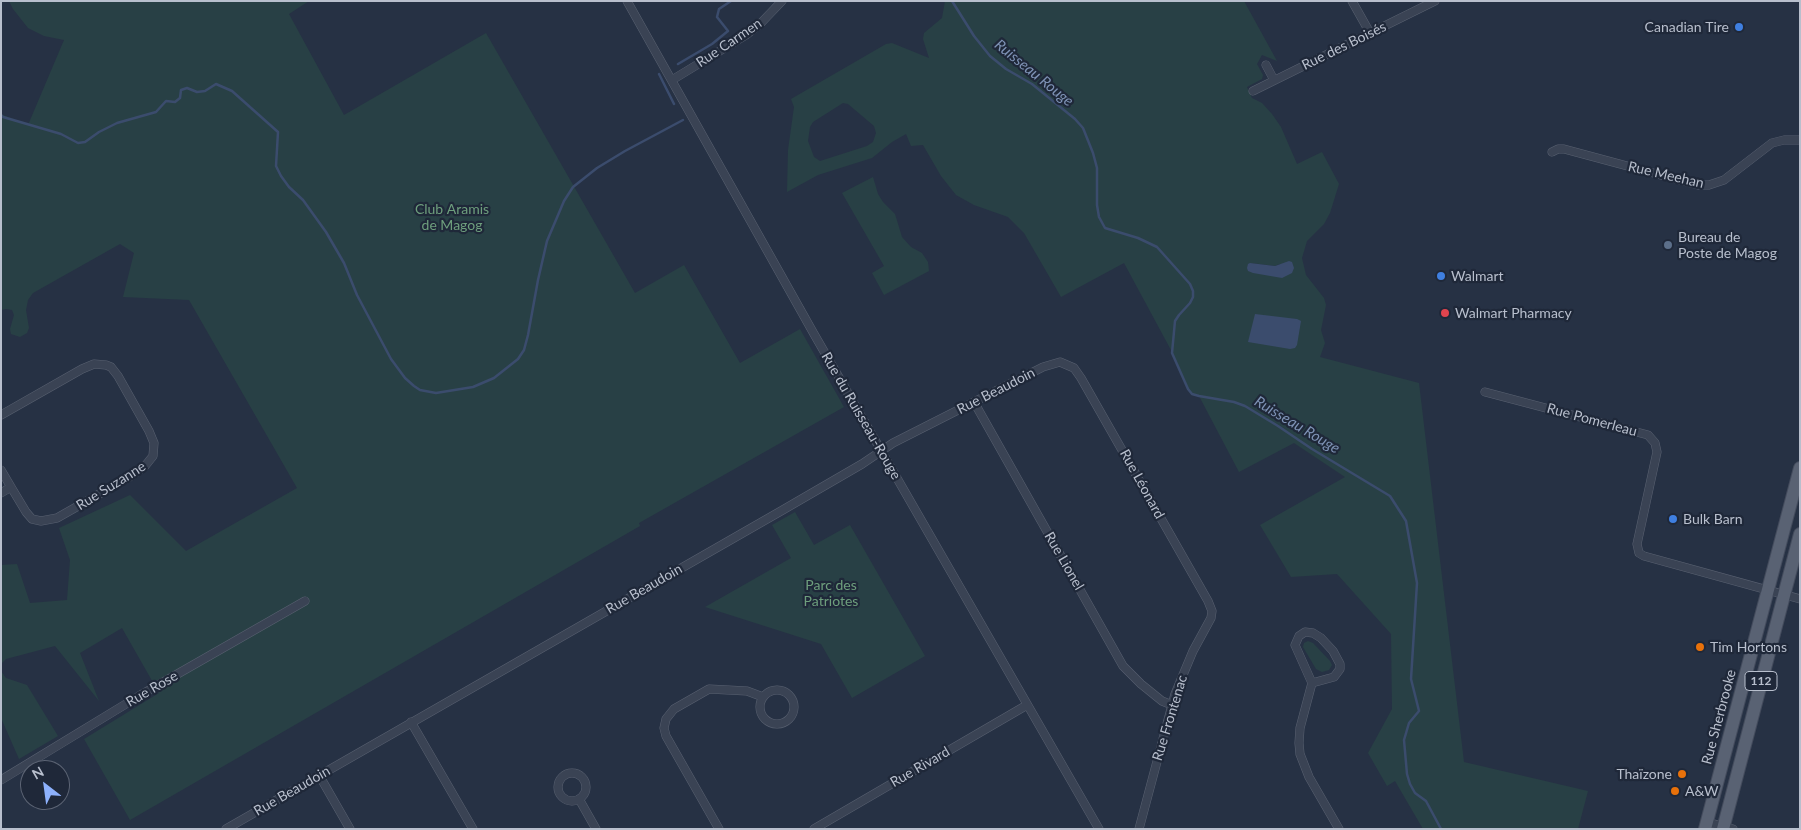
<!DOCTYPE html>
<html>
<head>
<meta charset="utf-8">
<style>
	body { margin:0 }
	#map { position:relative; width:1801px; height:830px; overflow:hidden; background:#263144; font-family:Lato,sans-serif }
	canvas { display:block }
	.frame { position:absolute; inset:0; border:2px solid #b8bfcd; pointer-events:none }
	.north { position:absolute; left:20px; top:760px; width:50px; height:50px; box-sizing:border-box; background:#1f2839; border:1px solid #5c6474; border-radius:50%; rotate:330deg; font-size:14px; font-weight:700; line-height:20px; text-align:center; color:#b8bfcd }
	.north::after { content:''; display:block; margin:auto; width:18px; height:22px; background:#8db1fc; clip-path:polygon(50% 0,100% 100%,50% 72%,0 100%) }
</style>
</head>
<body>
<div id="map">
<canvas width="1801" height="830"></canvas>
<div class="frame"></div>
<div class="north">N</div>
</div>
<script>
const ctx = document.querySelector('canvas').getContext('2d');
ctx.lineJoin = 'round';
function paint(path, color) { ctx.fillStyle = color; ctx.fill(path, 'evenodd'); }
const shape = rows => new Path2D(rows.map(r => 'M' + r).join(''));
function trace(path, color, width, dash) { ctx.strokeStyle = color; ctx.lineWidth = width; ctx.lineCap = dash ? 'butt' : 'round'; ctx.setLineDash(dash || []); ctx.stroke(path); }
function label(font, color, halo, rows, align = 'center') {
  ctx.font = font + ' Lato,sans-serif'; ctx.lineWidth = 4.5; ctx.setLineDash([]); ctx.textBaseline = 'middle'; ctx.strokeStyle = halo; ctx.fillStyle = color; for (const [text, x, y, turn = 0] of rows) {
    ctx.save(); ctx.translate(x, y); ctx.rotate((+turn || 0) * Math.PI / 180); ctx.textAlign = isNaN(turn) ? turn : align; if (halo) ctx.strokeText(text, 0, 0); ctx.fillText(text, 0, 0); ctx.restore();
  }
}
paint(shape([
	[9,1,309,1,289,14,344,115,486,33,635,293,684,265,740,363,800,329,844,407,639,523,640,526,130,820,84,739,159,693,122,628,80,653,99,701,55,646,6,659,1,664,1,565,17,564,30,603,67,600,70,560,59,528,130,495,186,551,297,488,189,300,123,297,134,253,120,244,33,293,28,300,26,310,29,328,27,333,20,337,11,334,10,329,14,315,12,310,6,309,1,310,1,114,28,125,64,40,44,36,28,28,13,9],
	[945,1,1244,1,1277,61,1262,55,1257,64,1263,75,1262,79,1247,87,1252,98,1262,103,1272,114,1281,127,1297,164,1322,152,1339,184,1330,213,1324,224,1307,241,1302,258,1306,275,1324,298,1326,305,1321,330,1325,343,1320,357,1419,383,1464,762,1588,791,1578,829,1423,829,1395,781,1387,786,1368,753,1392,709,1391,634,1337,574,1291,577,1260,525,1345,477,1294,443,1239,472,1199,396,1192,394,1185,384,1172,352,1124,263,1061,297,1024,233,1008,217,974,205,956,195,941,176,923,145,911,146,906,134,892,142,872,158,818,175,787,192,788,150,794,107,791,99,886,44,892,43,929,58,923,39,924,33,942,18],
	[843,103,848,104,874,126,876,133,873,142,867,146,820,161,814,157,808,141,810,127,813,122],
	[1251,263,1275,266,1280,264,1282,278],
	[873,177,878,194,883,202,895,214,902,237,911,247,922,253,928,262,929,271,884,295,872,273,884,266,842,193],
	[795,512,814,545,850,525,925,656,852,698,821,644,705,607,791,558,772,525],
	[1308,641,1313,643,1330,661,1332,665,1329,670,1322,672,1316,669,1303,647,1304,643],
	[1,671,6,678,27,685,58,736,19,759,1,718]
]), '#284045');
paint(shape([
	[1289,261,1292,262,1294,268,1292,273,1282,278,1253,273,1248,271,1247,268,1248,264,1250,263,1275,266],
	[1255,314,1297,319,1301,321,1297,345,1295,348,1290,349,1248,342]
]), '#3b4c6d');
trace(shape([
	[952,1,974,36,990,56,1006,69,1032,84,1075,119,1083,128,1093,153,1097,168,1097,205,1099,217,1105,228,1138,238,1157,247,1190,284,1193,291,1193,297,1190,303,1179,315,1175,321,1172,353,1188,389,1192,394,1199,396,1234,402,1245,406,1278,426,1312,449,1390,496,1406,521,1417,583,1411,679,1419,711,1409,723,1404,740,1407,774,1410,784,1415,793,1426,801,1441,829],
	[678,64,712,44,728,31,717,17,719,9,731,1],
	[659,74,674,104],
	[1,115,3,117,61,134,78,143,85,142,99,132,117,123,156,112,166,101,175,102,180,98,181,90,187,88,197,92,205,91,216,84,232,91,278,132,276,166,281,176,289,187,303,200,326,232,344,263,357,295,391,359,405,378,414,386,420,390,436,393,473,387,494,378,518,359,524,350,528,335,538,280,547,241,564,201,573,187,597,168,625,151,683,120]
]), '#3b4c6d', 2.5);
const street = shape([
	[627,1,814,334,1099,829],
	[1352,1,1370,33],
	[1266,65,1274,80],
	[672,80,746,35,760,24,782,1],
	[1253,91,1435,1],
	[1552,152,1558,149,1564,149,1698,185,1709,185,1724,180,1772,143,1784,140,1800,140],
	[1485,392,1648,435,1655,443,1657,452,1637,544,1639,553,1644,556,1800,599],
	[974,402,1123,666,1141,684,1162,701,1172,705],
	[1,415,82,369,94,364,106,365,111,367,118,376,149,431,154,443,153,456,145,466,131,476,57,518,41,521,32,519,26,512,11,487],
	[1,470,11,487,1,493],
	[1312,683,1334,677,1340,669,1340,664,1333,651,1321,638,1313,633,1305,632,1299,636,1295,645,1312,683,1300,728,1299,743,1300,754,1309,777,1339,829],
	'760 707a17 17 0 1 1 34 0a17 17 0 1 1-34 0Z',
	[411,722,473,829],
	'558 787a14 14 0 1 1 28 0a14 14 0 1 1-28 0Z',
	[319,775,350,829],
	[1,780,139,696,305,601],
	[579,799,596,829],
	[1707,822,1733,829],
	[226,829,781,511,862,464,893,443,1043,367,1060,362,1074,368,1081,378,1208,601,1212,611,1211,618,1193,651,1175,694,1139,829],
	[719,829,666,736,664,728,666,719,674,709,709,689,747,691,763,697],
	[814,829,1027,705]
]);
const primary = shape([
	[1705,829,1800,468],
	[1723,829,1800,534]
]);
trace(street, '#596171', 9);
trace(primary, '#444c5d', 14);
trace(street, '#3a4354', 8);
trace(primary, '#596273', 12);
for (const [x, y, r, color] of [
	[1739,27,5,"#3f7fe0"],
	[1668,245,5,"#5c6f8a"],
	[1441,276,5,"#3f7fe0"],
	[1445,313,5,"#e0444e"],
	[1673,519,5,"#3f7fe0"],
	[1700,647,5,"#e8710a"],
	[1682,774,5,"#e8710a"],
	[1675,791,5,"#e8710a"]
]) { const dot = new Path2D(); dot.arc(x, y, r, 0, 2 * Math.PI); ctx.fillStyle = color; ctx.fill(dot); trace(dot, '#1f2839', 2); }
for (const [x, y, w] of [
	[1761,681,32]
]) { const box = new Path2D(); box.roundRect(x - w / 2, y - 9.5, w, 19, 4); ctx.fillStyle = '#1f2839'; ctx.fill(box); trace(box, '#b8bfcd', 1); }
label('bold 12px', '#b8bfcd', null, [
	["112",1761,681]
]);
label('14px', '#b8bfcd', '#1f2839', [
	["Canadian Tire",1729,27,"right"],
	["Bureau de",1678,237],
	["Poste de Magog",1678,253],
	["Walmart",1451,276],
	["Walmart Pharmacy",1455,313],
	["Bulk Barn",1683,519],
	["Tim Hortons",1710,647],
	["Thaïzone",1672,774,"right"],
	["A&W",1685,791]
], 'left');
label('14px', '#b8bfcd', '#1f2839', [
	["Rue Carmen",729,43,-34],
	["Rue des Boisés",1344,46,-26],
	["Rue Meehan",1666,175,13],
	["Rue Beaudoin",996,391,-27],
	["Rue du Ruisseau-Rouge",861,416,60],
	["Rue Pomerleau",1592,420,15],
	["Rue Léonard",1142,484,61],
	["Rue Suzanne",111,486,-32],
	["Rue Lionel",1064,561,60],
	["Rue Beaudoin",644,589,-30],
	["Rue Rose",152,689,-30],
	["Rue Sherbrooke",1719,717,-75],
	["Rue Frontenac",1170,718,-73],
	["Rue Rivard",920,767,-30],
	["Rue Beaudoin",292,791,-30]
]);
label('14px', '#6e9f7d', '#1f2839', [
	["Club Aramis",452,209],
	["de Magog",452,225],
	["Parc des",831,585],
	["Patriotes",831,601]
]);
label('italic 15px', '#7e92b5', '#1f2839', [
	["Ruisseau Rouge",1034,73,39],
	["Ruisseau Rouge",1297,425,31]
]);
</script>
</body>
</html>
